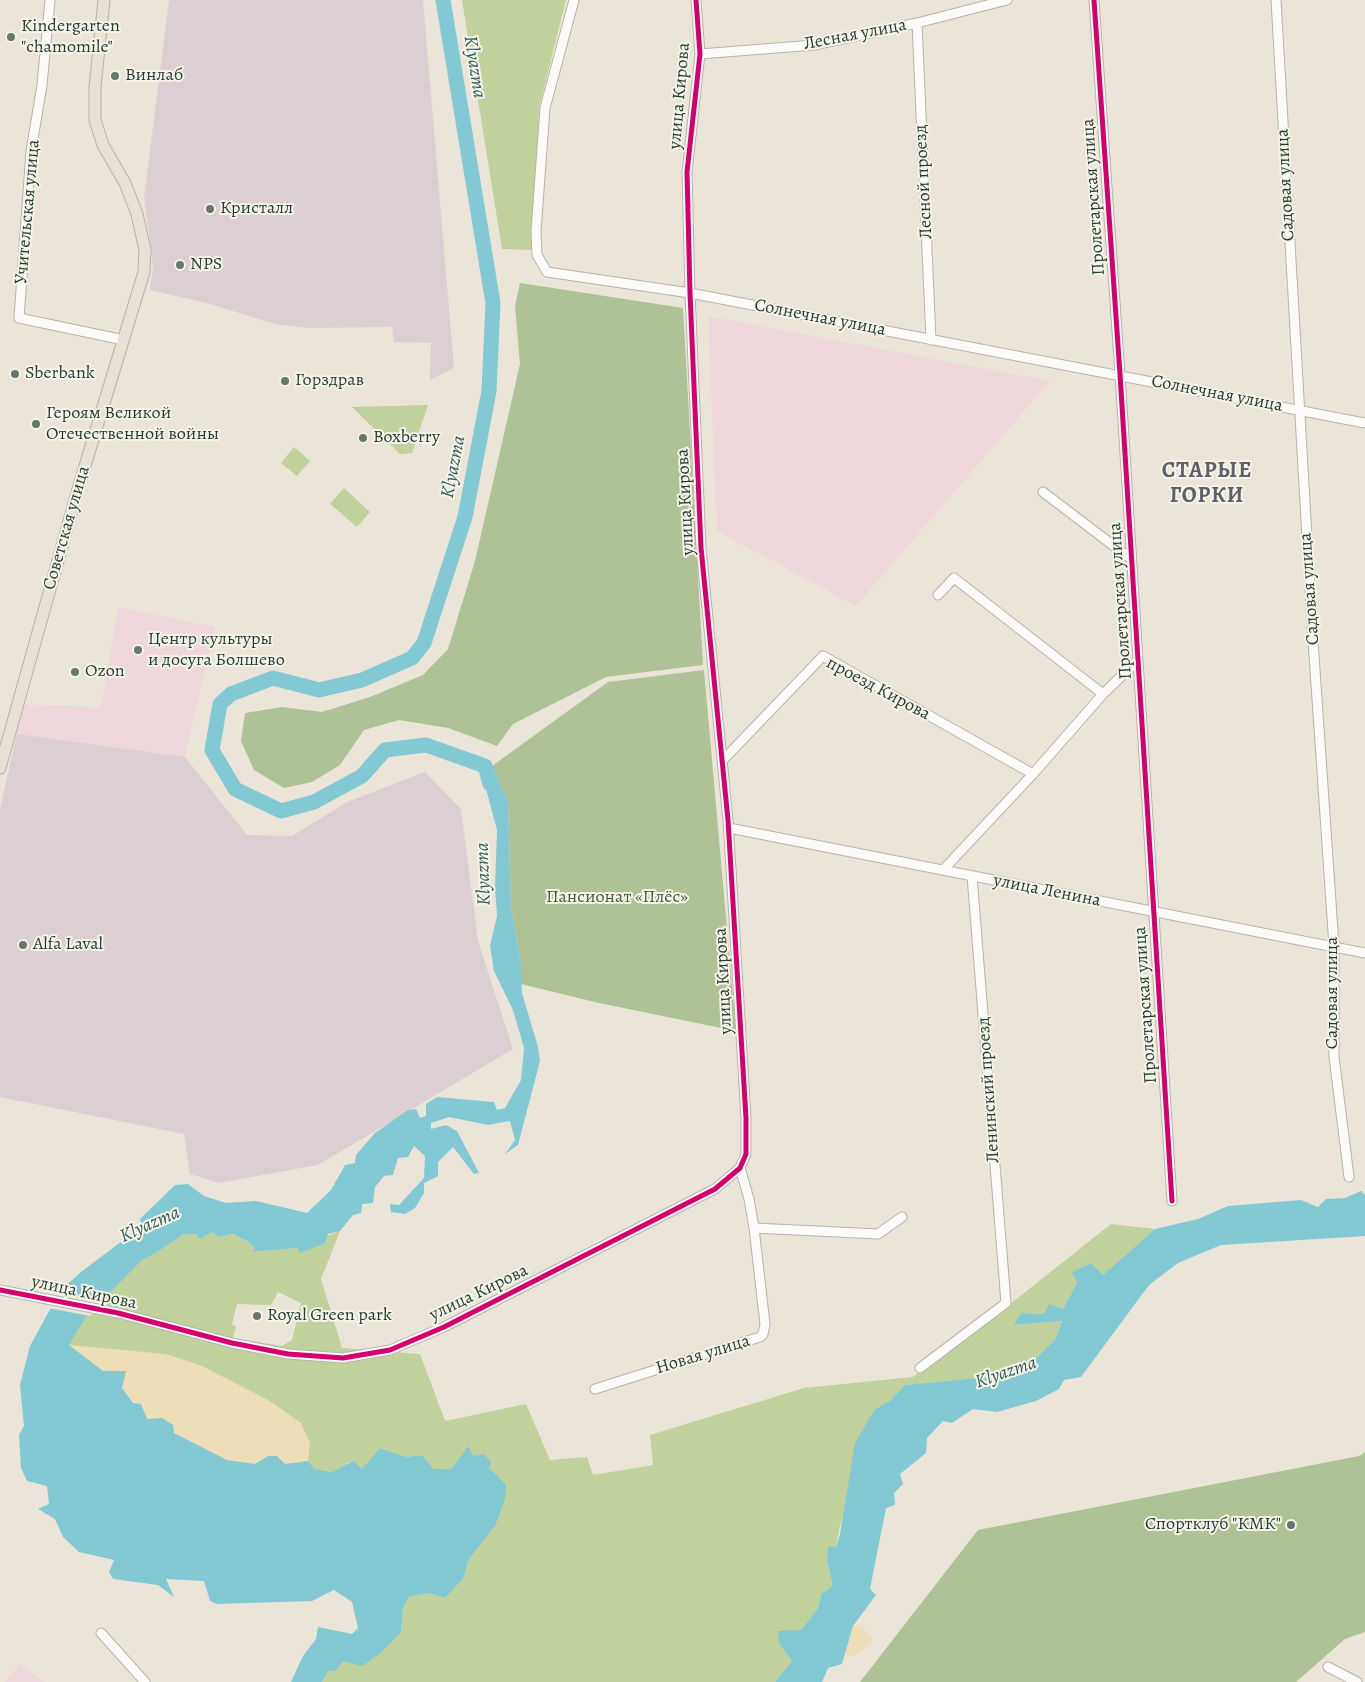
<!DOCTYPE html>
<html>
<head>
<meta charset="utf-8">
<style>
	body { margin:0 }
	canvas { display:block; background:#ebe4d8 }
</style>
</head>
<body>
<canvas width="1365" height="1682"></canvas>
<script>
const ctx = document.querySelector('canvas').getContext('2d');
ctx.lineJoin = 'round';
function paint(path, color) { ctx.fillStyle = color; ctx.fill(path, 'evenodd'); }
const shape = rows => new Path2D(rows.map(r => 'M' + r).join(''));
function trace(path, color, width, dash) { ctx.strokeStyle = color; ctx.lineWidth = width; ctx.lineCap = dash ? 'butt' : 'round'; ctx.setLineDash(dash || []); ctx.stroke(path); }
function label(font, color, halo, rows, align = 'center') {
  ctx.font = font + ' Alegreya,serif'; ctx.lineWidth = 4; ctx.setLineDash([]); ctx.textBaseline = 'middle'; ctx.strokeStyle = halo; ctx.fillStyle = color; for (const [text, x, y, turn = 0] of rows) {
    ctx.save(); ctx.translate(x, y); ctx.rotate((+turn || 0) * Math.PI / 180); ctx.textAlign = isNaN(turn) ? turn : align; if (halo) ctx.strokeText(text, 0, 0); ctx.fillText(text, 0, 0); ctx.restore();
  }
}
paint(shape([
	[708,316,1050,381,856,606,717,531],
	[118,607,215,627,185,757,13,734,21,705,101,707],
	[20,1663,44,1682,5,1682]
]), '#efd8dc');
paint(shape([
	[169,0,423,0,454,368,430,380,431,343,394,342,392,327,307,328,275,324,207,303,150,290,153,267,144,198],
	[17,734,185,757,247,835,292,836,347,802,425,772,461,809,478,941,513,1049,318,1165,219,1183,190,1174,184,1134,0,1097,0,809]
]), '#dccfd3');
paint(shape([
	[462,0,566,0,539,108,533,250,502,249],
	[428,405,412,453,400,454,352,407],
	[294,447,310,461,297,476,281,463],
	[344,488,370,512,357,527,330,504],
	[1111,1224,1155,1229,1102,1276,1091,1263,1073,1272,1077,1283,1063,1309,1044,1314,1021,1313,1015,1325,1062,1321,1055,1340,1030,1364,1023,1361,998,1376,905,1385,890,1401,875,1409,840,1526,836,1547,828,1547,827,1561,834,1586,821,1594,818,1608,801,1630,779,1644,792,1661,775,1682,322,1682,328,1670,335,1671,343,1660,401,1632,403,1608,409,1597,428,1593,445,1598,463,1579,469,1559,495,1526,452,1470,434,1469,422,1455,407,1457,380,1448,362,1470,352,1461,332,1472,313,1469,69,1345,86,1317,142,1259,156,1253,184,1234,213,1232,219,1237,231,1234,247,1241,255,1248,253,1252,297,1248,340,1231,321,1279,342,1348,420,1354,445,1421,526,1404,550,1460,587,1457,593,1475,653,1465,650,1435,804,1388,913,1377,1014,1301],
	[278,1292,301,1303,292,1340,282,1346,233,1338,236,1326,232,1325,237,1304,271,1305]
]), '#c0d19c');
paint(shape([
	[520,283,683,308,703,665,606,677,513,724,497,746,448,728,399,720,364,730,340,765,312,782,284,788,254,770,241,741,245,713,282,707,322,712,370,697,423,675,448,649,475,561,520,364,515,306],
	[704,670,736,1031,599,1003,521,984,521,963,511,907,508,801,492,766,608,682],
	[1365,1452,1365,1632,1345,1639,1296,1682,860,1682,978,1530,1359,1456]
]), '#afc295');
paint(shape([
	[69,1345,166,1354,200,1365,270,1401,301,1423,310,1443,308,1461,285,1464,277,1456,255,1464,227,1460,147,1419,141,1405,134,1403,122,1388],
	[861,1624,873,1641,855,1656,845,1654,853,1626]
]), '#eddeb8');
paint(shape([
	[480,766,492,766,508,801,511,907,521,963,522,993,538,1047,540,1061,518,1145,505,1154,515,1140,510,1121,488,1125,449,1117,431,1123,431,1129,446,1125,457,1131,479,1173,474,1174,453,1147,438,1162,438,1176,424,1183,424,1193,415,1208,405,1214,391,1212,390,1204,399,1205,424,1178,425,1156,414,1146,408,1157,398,1158,393,1175,384,1176,375,1187,373,1203,362,1204,361,1213,353,1215,340,1231,328,1234,325,1243,300,1253,297,1248,252,1252,255,1248,247,1241,232,1234,219,1237,212,1232,200,1239,197,1234,184,1234,156,1253,142,1260,86,1317,69,1345,103,1371,126,1371,122,1388,133,1403,141,1404,147,1419,162,1418,173,1425,174,1433,227,1460,255,1464,268,1456,277,1456,285,1464,308,1461,314,1469,332,1472,353,1461,362,1469,380,1448,407,1457,422,1455,434,1469,452,1469,468,1446,473,1456,484,1454,491,1462,489,1468,506,1485,505,1499,495,1526,469,1559,463,1579,445,1598,428,1593,409,1597,403,1608,401,1632,382,1652,362,1666,343,1661,335,1671,328,1671,322,1682,291,1682,303,1656,316,1639,318,1627,352,1634,358,1628,352,1602,334,1590,312,1601,217,1604,210,1601,204,1581,166,1579,174,1597,158,1585,113,1579,109,1572,114,1560,79,1552,63,1537,55,1519,38,1509,49,1504,47,1486,27,1481,21,1468,19,1435,24,1426,20,1385,30,1346,60,1291,81,1272,142,1226,140,1219,175,1185,188,1184,204,1196,226,1203,256,1201,307,1213,331,1190,345,1165,355,1163,356,1155,375,1133,408,1110,416,1109,420,1118,426,1116,426,1104,437,1097,494,1102,497,1110,505,1108,521,1080,524,1048,513,1010,494,971,490,946,497,916,495,888,497,830],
	[1361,1191,1365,1195,1365,1236,1221,1245,1178,1263,1149,1285,1081,1377,1064,1380,1059,1389,1036,1401,997,1412,973,1409,952,1423,943,1421,927,1438,926,1453,900,1474,903,1484,894,1493,895,1505,886,1508,870,1589,876,1595,853,1626,842,1664,828,1668,822,1682,775,1682,792,1661,779,1644,778,1631,801,1630,818,1608,821,1594,833,1586,827,1560,828,1547,836,1547,840,1534,855,1443,875,1409,890,1401,905,1385,998,1376,1023,1361,1030,1364,1055,1340,1062,1321,1014,1325,1021,1313,1044,1314,1049,1304,1063,1309,1077,1283,1072,1272,1091,1263,1103,1275,1155,1229,1198,1219,1228,1206,1301,1200,1318,1207,1326,1199,1345,1198]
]), '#82c9d4');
paint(shape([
	[57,1292,105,1302,90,1316,48,1308]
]), '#ebe4d8');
trace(shape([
	[443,0,493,303,489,391,465,517,424,643,412,658,362,680,319,690,273,678,231,694,220,704,212,750,235,789,281,811,314,802,362,776,385,750,426,745,485,766,490,784]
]), '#82c9d4', 15);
const minor = shape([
	[50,0,42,85,31,151,19,318,124,340],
	[574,0,545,108,536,231,537,255,547,272,690,293,1365,423],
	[1094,0,1120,374,1172,1201],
	[1276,0,1313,641,1334,946,1334,1057,1349,1177],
	[917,23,931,340],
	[700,54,814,45,917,23,1007,0],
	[1043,492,1131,559],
	[938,595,954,578,1103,694],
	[723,760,823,656,1033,774],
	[729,828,1365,953],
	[943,870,1033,774,1103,694,1138,660],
	[754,1228,878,1234,902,1217],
	[0,1290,118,1313,232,1343,288,1354,343,1358,390,1350,444,1327,715,1189,740,1168,746,1154,746,1118,728,820,701,548,690,293,687,172,700,54,696,0],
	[920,1368,1006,1303,972,876],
	[595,1389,760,1337,763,1334,765,1324,754,1228,749,1199,740,1168],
	[101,1633,145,1682],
	[1328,1667,1357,1682]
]);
const major = shape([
	[0,768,78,489,144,272,145,250,137,214,125,183,103,145,95,120,95,87,104,0]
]);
trace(minor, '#b6b4ab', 11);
trace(major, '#b6b4ab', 13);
trace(minor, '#fcfbf9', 9);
trace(major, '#e8e1d5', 11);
trace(shape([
	[1094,0,1120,374,1172,1201],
	[0,1290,118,1313,232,1343,288,1354,343,1358,390,1350,444,1327,715,1189,740,1168,746,1154,746,1118,728,820,701,548,690,293,687,172,700,54,696,0]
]), '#d6006c', 5);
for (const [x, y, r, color] of [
	[11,37,5,"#66776d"],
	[115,76,5,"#66776d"],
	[210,209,5,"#66776d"],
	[180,265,5,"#66776d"],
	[15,374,5,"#66776d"],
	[285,381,5,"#66776d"],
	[36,424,5,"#66776d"],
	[363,438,5,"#66776d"],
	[138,650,5,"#66776d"],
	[75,672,5,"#66776d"],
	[23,945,5,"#66776d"],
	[257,1316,5,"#66776d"],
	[1291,1525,5,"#66776d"]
]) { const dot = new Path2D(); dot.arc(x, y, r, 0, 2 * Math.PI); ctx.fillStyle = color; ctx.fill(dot); trace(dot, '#f7f3e8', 2); }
label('18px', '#1f3d34', '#f7f3e8', [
	["Kindergarten",21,27],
	["\"chamomile\"",21,48],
	["Винлаб",125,76],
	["Кристалл",220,209],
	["NPS",190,265],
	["Sberbank",25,374],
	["Горздрав",295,381],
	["Героям Великой",46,414],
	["Отечественной войны",46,435],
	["Boxberry",373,438],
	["Центр культуры",148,640],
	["и досуга Болшево",148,661],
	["Ozon",85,672],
	["Alfa Laval",33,945],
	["Royal Green park",267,1316],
	["Спортклуб \"КМК\"",1281,1525,"right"]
], 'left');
label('18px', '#1f3d34', '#f7f3e8', [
	["Лесная улица",855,35,-11],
	["улица Кирова",680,96,-85],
	["Лесной проезд",924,182,-93],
	["Садовая улица",1286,185,-93],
	["Пролетарская улица",1094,197,-94],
	["Учительская улица",28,212,-85],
	["Солнечная улица",820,318,11],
	["Солнечная улица",1217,394,11],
	["улица Кирова",686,502,-93],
	["Советская улица",67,528,-74],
	["Садовая улица",1310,589,-94],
	["Пролетарская улица",1121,601,-94],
	["проезд Кирова",878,689,28],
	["улица Ленина",1047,891,11],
	["улица Кирова",724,981,-93],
	["Садовая улица",1333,993,-90],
	["Пролетарская улица",1146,1005,-94],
	["Ленинский проезд",989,1090,-94],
	["улица Кирова",84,1293,12],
	["улица Кирова",479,1293,-26],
	["Новая улица",703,1355,-17]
]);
label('18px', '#3e5e42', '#f7f3e8', [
	["Пансионат «Плёс»",617,898]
]);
label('italic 19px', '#2c5d5c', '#f7f3e8', [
	["Klyazma",474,67,81],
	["Klyazma",454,467,-79],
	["Klyazma",484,874,-92],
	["Klyazma",150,1225,-24],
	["Klyazma",1006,1373,-19]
]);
ctx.letterSpacing = '1px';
label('bold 22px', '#5d616b', '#f7f3e8', [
	["СТАРЫЕ",1207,472],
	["ГОРКИ",1207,497]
]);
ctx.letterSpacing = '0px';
</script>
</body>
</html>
